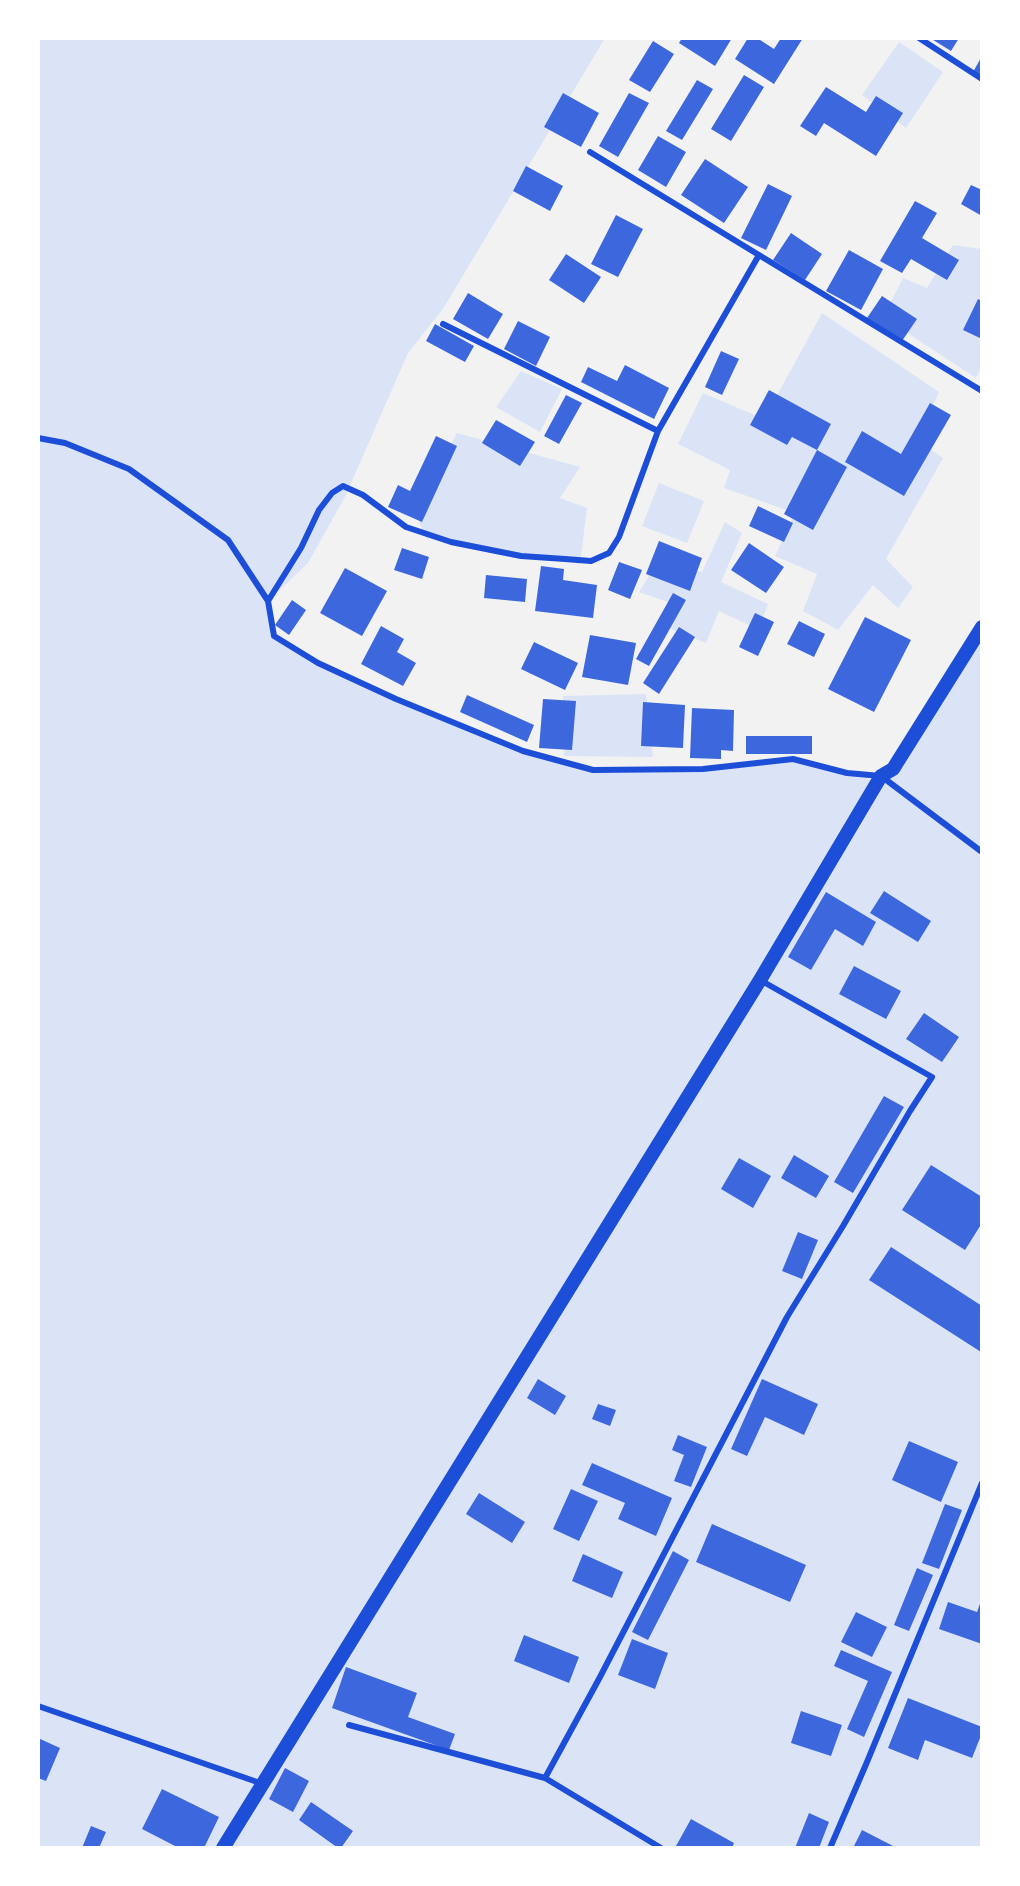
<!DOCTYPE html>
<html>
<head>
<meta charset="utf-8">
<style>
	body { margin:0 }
	#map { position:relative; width:1020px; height:1886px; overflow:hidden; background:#f2f2f2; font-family:"IBM Plex Sans",sans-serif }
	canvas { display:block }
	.frame { position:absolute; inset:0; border:40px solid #fff; pointer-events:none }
</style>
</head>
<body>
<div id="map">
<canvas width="1020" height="1886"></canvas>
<div class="frame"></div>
</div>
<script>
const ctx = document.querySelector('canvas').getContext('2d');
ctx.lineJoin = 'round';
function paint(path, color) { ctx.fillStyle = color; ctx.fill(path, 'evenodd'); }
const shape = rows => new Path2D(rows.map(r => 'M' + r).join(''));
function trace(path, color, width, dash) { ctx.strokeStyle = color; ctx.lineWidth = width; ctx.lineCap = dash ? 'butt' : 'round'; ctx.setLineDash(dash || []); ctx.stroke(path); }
paint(shape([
	[38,38,605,38,443,309,408,353,345,497,308,563,268,601,275,636,318,663,523,751,592,770,703,769,793,759,885,783,982,631,982,1848,38,1848],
	[899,42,943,72,906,128,862,95],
	[953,245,982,249,982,365,976,378,883,317,903,278,927,288],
	[822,313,939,392,918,441,943,458,886,559,913,587,898,608,873,585,838,630,803,611,817,574,775,556,795,513,724,488,730,470,678,444,703,393,764,419],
	[521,371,562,389,540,432,496,407],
	[457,433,580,467,560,498,587,508,580,564,426,538,415,513],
	[659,483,704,501,687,543,642,526],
	[725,522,742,533,721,582,768,604,757,633,757,629,719,611,706,643,663,626,674,604,639,592,658,561,702,572],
	[646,694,653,757,564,756,563,696]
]), '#dbe4f7');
paint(shape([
	[682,38,732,38,715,66,679,43],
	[748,38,757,38,774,49,781,38,803,38,774,84,735,59],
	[930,38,959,38,951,51],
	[653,41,674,54,650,92,629,80],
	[982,56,982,77,973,72],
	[744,75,764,87,731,141,711,129],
	[697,80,713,89,682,140,666,131],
	[826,87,866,112,876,96,903,113,876,156,824,123,816,136,800,126],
	[563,93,599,113,581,147,544,127],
	[629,93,649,103,618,157,599,146],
	[658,136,686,152,666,187,638,170],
	[705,159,748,187,724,223,681,195],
	[526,166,563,186,550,211,513,191],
	[768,184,792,196,766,250,741,238],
	[971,185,982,190,982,216,961,204],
	[915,201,937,213,922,238,959,260,947,280,911,259,902,273,880,261],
	[616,215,643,229,618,277,591,264],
	[791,233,822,254,805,280,773,260],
	[849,250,883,269,861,310,826,291],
	[566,254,601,277,584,303,549,280],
	[468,293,503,314,488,339,453,319],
	[882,296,917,319,902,341,867,318],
	[978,299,982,301,982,339,963,330],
	[518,321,550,337,536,366,504,349],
	[435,324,474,346,465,362,426,341],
	[721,351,739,359,722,395,705,387],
	[625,365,669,388,654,419,581,382,588,367,617,381],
	[769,390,831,424,817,450,847,467,813,530,784,514,817,450,792,437,787,445,750,425],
	[566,395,582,403,559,444,544,436],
	[930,403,951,415,904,496,845,462,862,431,901,454],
	[496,420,535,442,520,466,482,443],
	[436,436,457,446,422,522,388,507,398,485,410,491],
	[758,506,793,523,784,542,749,526],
	[659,541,702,558,690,591,646,574],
	[749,543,784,567,766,593,731,570],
	[402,548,429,557,422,579,394,570],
	[619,562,642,570,630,599,608,590],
	[541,566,564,569,563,580,597,585,593,618,535,611],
	[345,568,387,591,362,636,320,613],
	[486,575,527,579,525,602,484,598],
	[673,593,686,600,649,666,636,659],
	[292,600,306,610,289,635,275,625],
	[755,613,774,622,758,656,739,647],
	[865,617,911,640,874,712,828,689],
	[799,621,825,634,814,657,787,644],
	[381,626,404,639,397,652,416,663,403,686,361,664],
	[679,627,695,637,659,694,643,683],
	[590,635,636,643,628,685,582,677],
	[534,642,578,663,565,690,521,669],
	[467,695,534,725,527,742,460,712],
	[543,699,576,701,572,750,539,748],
	[643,702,685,705,683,748,641,746],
	[692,708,734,710,733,751,721,750,721,759,690,758],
	[746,736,812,736,812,754,746,754],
	[884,891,931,921,918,942,870,913],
	[826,892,876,922,863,946,835,929,811,970,788,957],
	[854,966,901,991,886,1019,839,994],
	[924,1013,959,1037,942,1062,906,1039],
	[884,1096,904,1107,853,1193,834,1182],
	[794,1155,829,1176,816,1198,781,1178],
	[739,1158,771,1176,753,1208,721,1189],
	[931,1165,982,1197,982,1223,965,1250,902,1210],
	[798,1232,818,1240,802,1279,782,1271],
	[891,1247,982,1306,981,1352,869,1280],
	[538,1379,566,1396,555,1415,527,1398],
	[762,1379,818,1404,804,1435,765,1417,747,1456,731,1449],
	[598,1404,616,1410,610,1426,592,1419],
	[678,1435,707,1447,691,1487,674,1481,684,1455,672,1450],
	[909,1441,958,1462,941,1502,892,1480],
	[592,1463,672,1498,656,1536,618,1519,625,1503,582,1485],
	[571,1489,598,1501,579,1541,553,1529],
	[479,1493,525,1522,512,1543,466,1514],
	[945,1504,962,1510,939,1569,922,1563],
	[712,1524,806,1565,790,1602,696,1562],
	[673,1551,689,1560,648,1640,632,1632],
	[583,1554,623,1572,612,1598,572,1581],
	[917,1568,933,1575,909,1631,894,1625],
	[982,1598,982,1644,939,1629,948,1602,977,1612],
	[856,1612,887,1627,872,1657,841,1642],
	[524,1635,579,1657,569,1683,514,1661],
	[632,1639,668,1653,655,1689,618,1675],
	[841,1650,892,1672,864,1737,847,1729,868,1681,834,1666],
	[346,1667,417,1693,408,1717,455,1734,449,1750,332,1708],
	[908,1698,982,1727,982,1733,972,1758,925,1740,918,1760,888,1748],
	[801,1711,842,1725,831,1756,791,1743],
	[38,1738,60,1748,46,1781,38,1778],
	[285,1768,309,1781,293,1812,269,1799],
	[162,1789,219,1817,204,1848,179,1848,142,1829],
	[311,1802,353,1831,341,1848,338,1848,299,1820],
	[809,1813,829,1822,819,1848,795,1848],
	[691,1819,734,1843,732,1848,680,1848,676,1846],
	[91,1826,106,1832,99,1848,82,1848],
	[862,1830,897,1848,853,1848]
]), '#3d67dc');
trace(shape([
	[919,38,982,79],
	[590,152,982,391],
	[443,324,658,431],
	[38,438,65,443,129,469,228,540,268,601,274,636,318,663,396,699,523,751,593,770,703,769,793,759,847,773,881,776,982,852],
	[268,601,301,548,319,510,332,493,343,486,363,495,406,527,451,542,521,556,565,559,591,561,609,553,619,537,658,431,759,255],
	[38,1706,263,1784],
	[349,1725,545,1778,661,1848],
	[545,1778,600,1677,787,1317,843,1226,910,1111,932,1077,760,980],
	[830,1848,867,1762,982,1483]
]), '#1d4ed8', 6);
trace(shape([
	[223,1848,760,980,881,776,893,769,982,627]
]), '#1d4ed8', 14);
</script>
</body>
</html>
